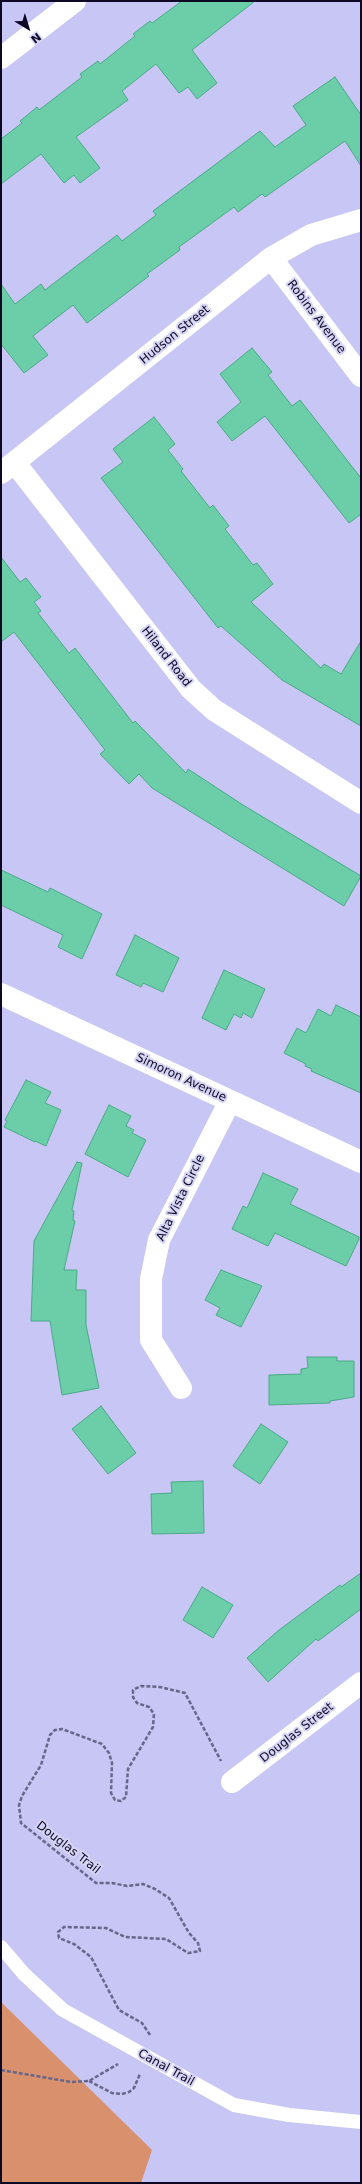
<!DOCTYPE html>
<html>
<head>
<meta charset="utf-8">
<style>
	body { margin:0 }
	#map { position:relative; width:362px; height:2184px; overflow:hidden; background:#c7c6f4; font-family:"DejaVu Sans",sans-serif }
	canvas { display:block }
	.frame { position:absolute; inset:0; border:2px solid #0d0924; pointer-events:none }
	.north { position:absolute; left:8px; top:8px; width:40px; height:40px; -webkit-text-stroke:3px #d5d4f4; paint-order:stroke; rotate:142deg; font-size:11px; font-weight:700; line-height:16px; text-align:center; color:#0d0924 }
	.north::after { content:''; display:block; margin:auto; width:14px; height:18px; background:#0d0924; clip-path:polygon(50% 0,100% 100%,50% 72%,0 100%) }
</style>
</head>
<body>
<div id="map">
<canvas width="362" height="2184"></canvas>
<div class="frame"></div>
<div class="north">N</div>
</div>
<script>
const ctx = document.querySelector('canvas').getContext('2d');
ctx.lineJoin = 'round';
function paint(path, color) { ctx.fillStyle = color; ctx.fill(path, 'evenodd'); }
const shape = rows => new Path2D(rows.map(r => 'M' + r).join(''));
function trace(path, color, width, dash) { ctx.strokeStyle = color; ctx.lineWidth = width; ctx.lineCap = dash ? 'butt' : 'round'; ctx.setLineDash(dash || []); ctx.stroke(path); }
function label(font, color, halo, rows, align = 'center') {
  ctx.font = font + ' "DejaVu Sans",sans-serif'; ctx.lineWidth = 4; ctx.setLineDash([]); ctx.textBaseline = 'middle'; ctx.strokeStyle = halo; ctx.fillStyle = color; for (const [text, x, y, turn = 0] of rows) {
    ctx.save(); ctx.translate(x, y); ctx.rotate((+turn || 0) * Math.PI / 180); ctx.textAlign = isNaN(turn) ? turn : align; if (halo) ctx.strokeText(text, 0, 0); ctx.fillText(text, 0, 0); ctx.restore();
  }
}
paint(shape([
	[1,2002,152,2150,141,2183,1,2183]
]), '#d9906d');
const building = shape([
	[182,1,255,1,192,50,217,83,197,99,188,87,179,93,156,64,122,91,128,100,76,137,100,168,80,183,74,175,64,183,41,154,1,184,1,139,22,123,20,121,37,107,39,110,82,77,80,74,98,61,100,64,135,36,133,34,150,21,152,23,182,1],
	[335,77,361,115,361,166,345,141,265,197,262,194,238,212,234,207,179,247,180,250,147,274,149,276,87,323,73,305,33,336,48,355,24,373,1,344,1,284,15,304,41,284,45,290,117,235,122,241,156,215,153,211,260,131,275,147,306,125,293,106,335,77],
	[252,348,272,372,268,375,292,406,300,400,361,478,361,514,349,523,265,416,232,441,217,422,241,402,220,374,252,348],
	[154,417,175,444,168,450,183,469,181,471,210,508,213,505,229,526,225,529,253,565,257,563,273,584,251,602,321,668,324,664,341,674,361,641,361,726,282,680,221,626,218,628,101,478,123,462,113,449,154,417],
	[1,557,20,582,26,578,41,597,34,602,41,611,38,613,69,653,75,648,133,723,135,721,186,773,188,769,243,805,361,876,344,906,152,788,139,774,129,784,100,754,105,750,14,632,1,642,1,557],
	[1,870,48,892,50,888,102,914,82,959,58,947,63,935,1,905,1,870],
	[135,935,179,958,163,992,143,983,141,987,116,975,135,935],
	[224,970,265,989,252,1018,243,1013,241,1018,234,1014,226,1030,202,1018,224,970],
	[336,1005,361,1017,361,1093,311,1071,312,1069,305,1066,306,1064,284,1053,297,1028,306,1033,318,1009,331,1016,336,1005],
	[26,1080,51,1092,45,1103,61,1110,46,1146,35,1141,35,1142,4,1127,7,1121,5,1120,26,1080],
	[109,1105,131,1116,126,1126,134,1130,132,1133,146,1140,128,1177,85,1154,109,1105],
	[77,1162,82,1163,72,1210,74,1211,73,1220,75,1221,64,1270,77,1270,76,1290,86,1290,86,1325,99,1388,62,1395,50,1321,31,1321,34,1241,77,1162],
	[263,1173,298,1189,290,1204,359,1237,359,1239,346,1266,275,1233,268,1246,232,1229,243,1206,247,1208,263,1173],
	[221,1270,262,1286,241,1327,216,1315,220,1308,205,1300,221,1270],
	[307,1357,337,1357,337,1361,354,1361,354,1397,330,1401,330,1403,269,1405,269,1375,301,1374,301,1369,308,1368,307,1357],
	[101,1406,136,1453,108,1474,72,1429,101,1406],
	[261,1424,288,1442,260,1484,233,1466,261,1424],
	[203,1481,204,1533,152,1534,151,1494,172,1493,171,1482,203,1481],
	[361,1573,361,1609,318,1641,316,1639,268,1682,247,1658,279,1630,340,1585,341,1587,361,1573],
	[202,1587,233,1605,213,1638,183,1620,202,1587]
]);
paint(building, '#6ccea8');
trace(building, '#49aa86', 1);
trace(shape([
	[150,2035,142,2023,119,2010,91,1957,74,1944,59,1938,58,1932,64,1927,106,1928,125,1937,166,1939,188,1953,200,1951,198,1943,189,1933,169,1898,155,1889,143,1884,127,1886,112,1883,96,1883,21,1823,19,1805,22,1796,41,1765,50,1735,55,1730,62,1729,102,1744,109,1753,112,1763,111,1793,115,1800,121,1801,126,1797,128,1769,153,1727,154,1714,149,1707,137,1703,133,1697,133,1690,141,1686,160,1687,185,1693,221,1761],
	[1,2070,71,2082,89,2081,118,2064],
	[89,2081,112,2093,122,2094,129,2092,134,2088,140,2074]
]), '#68668a', 2.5, [4, 2]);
trace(shape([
	[1,1947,24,1974,63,2010,234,2105,289,2115,361,2122]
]), '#fff', 14);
trace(shape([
	[1,58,75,1],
	[271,258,361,376],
	[15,463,191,689,214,710,361,803],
	[1,473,271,258,311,235,361,220],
	[1,994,361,1162],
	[181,1388,151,1340,151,1279,159,1240,230,1101],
	[232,1782,361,1683]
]), '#fff', 22);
label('12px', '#0d0924', '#d5d4f4', [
	["Robins Avenue",316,317,53],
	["Hudson Street",175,335,-39],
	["Hiland Road",166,657,52],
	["Simoron Avenue",181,1078,25],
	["Alta Vista Circle",181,1198,-64],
	["Douglas Street",297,1733,-38],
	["Douglas Trail",68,1848,38],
	["Canal Trail",166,2068,29]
]);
</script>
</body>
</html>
